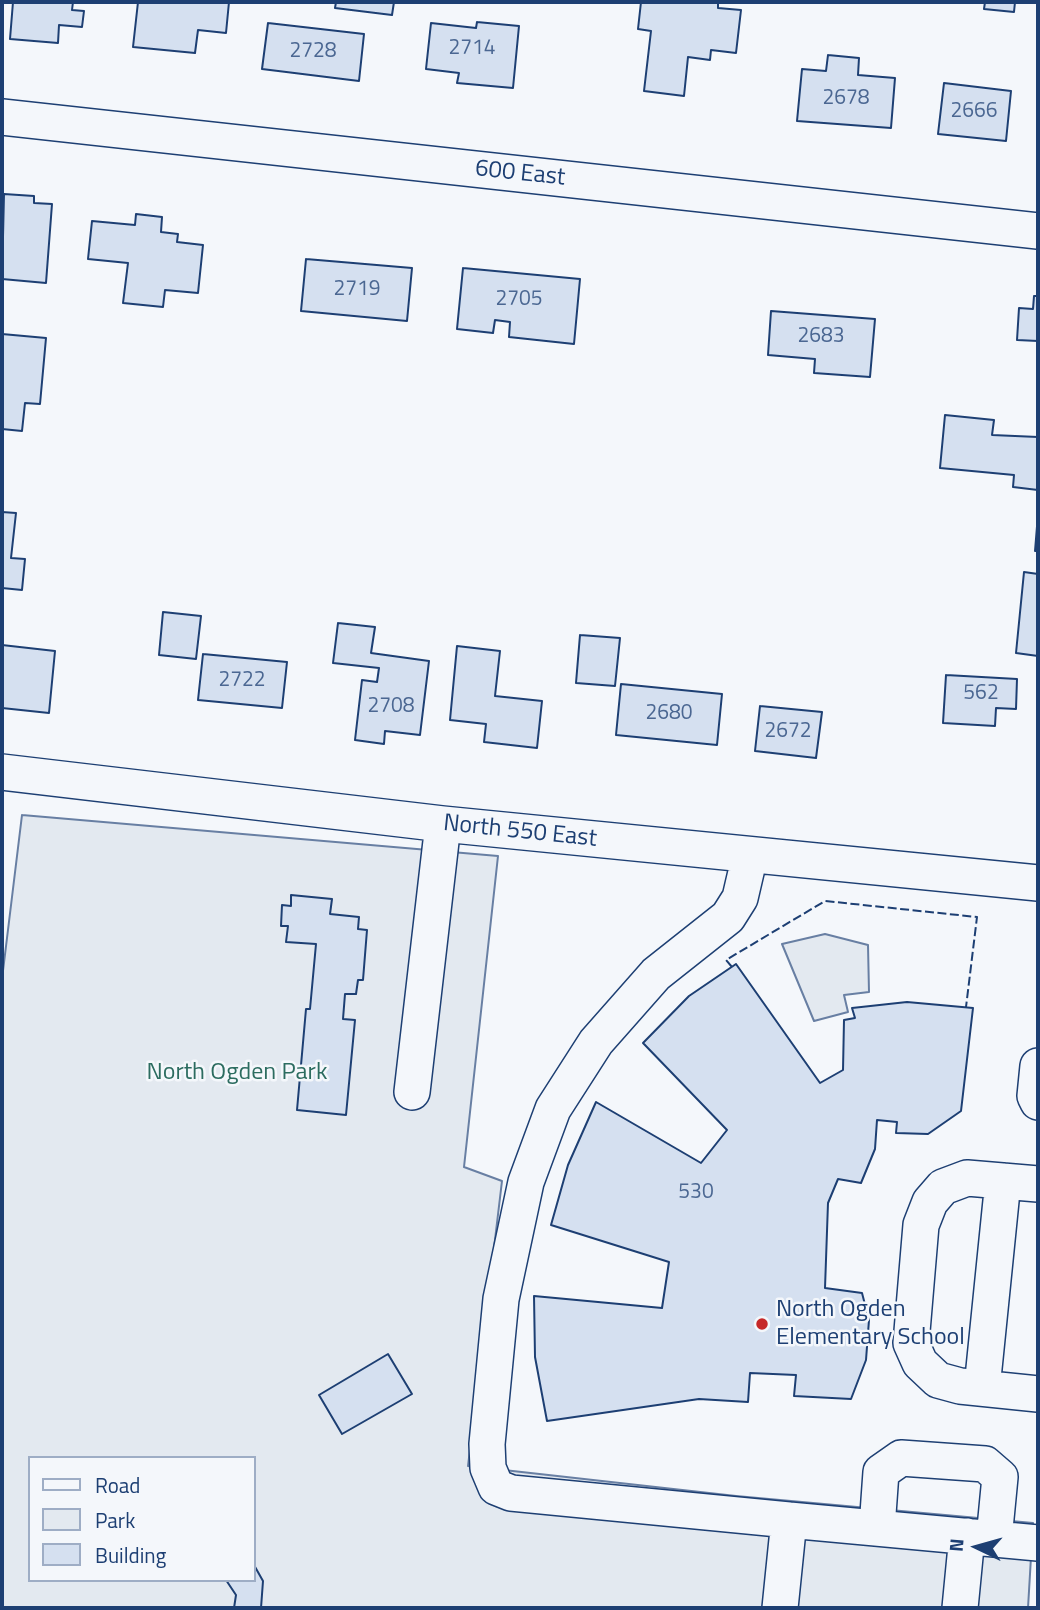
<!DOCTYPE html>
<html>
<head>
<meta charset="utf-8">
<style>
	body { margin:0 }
	#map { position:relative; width:1040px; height:1610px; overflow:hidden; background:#f4f7fb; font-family:"Titillium Web",sans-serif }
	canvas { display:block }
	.frame { position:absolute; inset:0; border:4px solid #1d3f73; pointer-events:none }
	.legend { position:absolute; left:28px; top:1456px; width:228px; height:126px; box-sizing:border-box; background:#f4f7fb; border:2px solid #9eadc5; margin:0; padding:9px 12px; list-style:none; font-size:21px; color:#1d3f73 }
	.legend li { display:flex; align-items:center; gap:14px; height:35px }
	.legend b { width:35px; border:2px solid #9eadc5 }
	.north { position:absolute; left:942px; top:1512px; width:70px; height:70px; -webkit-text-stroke:5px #f4f7fb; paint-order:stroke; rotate:275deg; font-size:19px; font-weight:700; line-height:28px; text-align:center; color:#1d3f73 }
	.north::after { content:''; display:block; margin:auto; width:24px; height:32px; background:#1d3f73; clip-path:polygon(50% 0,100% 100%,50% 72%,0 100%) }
</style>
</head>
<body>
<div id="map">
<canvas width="1040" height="1610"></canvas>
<div class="frame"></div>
<ul class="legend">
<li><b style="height:9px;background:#f4f7fb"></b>Road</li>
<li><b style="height:19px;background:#e3e9f0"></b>Park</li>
<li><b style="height:19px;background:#d5e0f0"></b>Building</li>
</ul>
<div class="north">N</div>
</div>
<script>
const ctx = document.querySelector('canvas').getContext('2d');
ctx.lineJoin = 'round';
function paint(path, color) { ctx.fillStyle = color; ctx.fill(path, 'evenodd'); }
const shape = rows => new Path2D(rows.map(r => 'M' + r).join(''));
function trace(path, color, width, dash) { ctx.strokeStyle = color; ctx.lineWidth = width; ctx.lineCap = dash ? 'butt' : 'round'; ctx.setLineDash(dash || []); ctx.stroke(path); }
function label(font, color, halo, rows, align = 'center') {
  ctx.font = font + ' "Titillium Web",sans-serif'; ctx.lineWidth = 5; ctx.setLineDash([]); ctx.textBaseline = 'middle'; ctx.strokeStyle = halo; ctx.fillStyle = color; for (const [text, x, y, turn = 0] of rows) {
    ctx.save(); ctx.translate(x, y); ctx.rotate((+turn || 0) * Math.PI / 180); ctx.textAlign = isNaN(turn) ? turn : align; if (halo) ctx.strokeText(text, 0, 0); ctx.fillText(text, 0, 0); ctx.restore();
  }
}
const green = shape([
	[22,815,498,856,464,1167,502,1181,468,1466,736,1496,1033,1523,1028,1608,2,1608,2,979,22,815],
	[30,1458,254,1458,254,1580,30,1580,30,1458],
	[825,934,868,945,869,992,844,995,848,1012,814,1021,782,944,825,934]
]);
paint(green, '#e3e9f0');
trace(green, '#687fa3', 2);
const building = shape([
	[13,2,73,2,72,10,84,11,82,27,59,25,58,43,10,39,13,2],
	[138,2,229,2,226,33,198,30,195,53,133,47,138,2],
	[336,2,394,2,392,15,335,8,336,2],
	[641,2,718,2,718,8,741,10,736,53,711,50,710,60,688,57,684,96,644,91,651,31,638,29,641,2],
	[985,2,1015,2,1014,12,984,9,985,2],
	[477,22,519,26,513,88,457,83,459,73,426,69,431,23,476,28,477,22],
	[268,23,364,34,359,81,262,69,268,23],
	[828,55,859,58,858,75,895,78,891,128,797,121,802,69,826,71,828,55],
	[944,83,1011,91,1006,141,938,134,944,83],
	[4,194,34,196,34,203,52,204,46,283,2,279,4,194],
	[136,214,162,217,161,232,178,234,177,242,203,245,198,293,165,290,163,307,123,303,128,263,88,259,92,221,135,225,136,214],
	[306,259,412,268,407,321,301,311,306,259],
	[463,268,580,279,574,344,509,337,510,322,495,320,493,333,457,329,463,268],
	[1034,296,1038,296,1038,341,1017,340,1019,308,1033,309,1034,296],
	[771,311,875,319,870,377,814,373,815,359,768,355,771,311],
	[2,334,46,338,40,404,25,403,22,431,2,429,2,334],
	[945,415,994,420,992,435,1038,437,1038,490,1013,487,1014,475,940,468,945,415],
	[2,512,16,513,11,558,25,559,22,590,2,588,2,512],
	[1038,514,1038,551,1035,551,1038,514],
	[1024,572,1038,574,1038,656,1016,653,1024,572],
	[163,612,201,616,196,659,159,655,163,612],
	[338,623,375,627,371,653,429,661,420,735,385,731,384,744,355,740,362,680,377,682,379,668,333,663,338,623],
	[580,635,620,638,615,686,576,683,580,635],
	[2,645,55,651,49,713,2,708,2,645],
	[457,646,500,651,495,696,542,701,537,748,484,742,486,724,450,720,457,646],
	[203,654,287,662,282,708,198,700,203,654],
	[946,675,1017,679,1016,709,996,708,995,726,943,723,946,675],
	[621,684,722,694,717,745,616,735,621,684],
	[760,706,822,712,816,758,755,751,760,706],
	[291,895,332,899,330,914,359,917,358,929,367,930,363,980,358,980,356,994,345,994,343,1019,355,1020,346,1115,297,1110,306,1009,310,1009,316,944,286,942,288,926,281,926,282,905,291,906,291,895],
	[736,964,820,1083,843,1070,844,1020,855,1018,852,1008,907,1002,973,1008,961,1111,928,1134,896,1133,897,1122,877,1120,875,1149,861,1183,838,1179,828,1203,825,1288,862,1293,869,1320,866,1360,851,1399,794,1396,796,1375,750,1373,748,1402,699,1399,547,1421,535,1357,534,1296,662,1308,669,1262,551,1225,568,1165,596,1102,701,1163,727,1130,643,1043,689,996,736,964],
	[388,1354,412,1394,342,1434,319,1395,388,1354],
	[254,1565,263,1581,261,1608,234,1608,236,1595,226,1580,254,1580,254,1565]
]);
paint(building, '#d5e0f0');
trace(building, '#1d3f73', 2);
const minor = shape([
	[2,117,1038,231],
	[2,772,443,824,1038,883],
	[750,855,740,898,728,917,656,974,596,1042,553,1109,526,1182,501,1299,487,1444,488,1468,496,1487,511,1493,789,1520,780,1608],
	[1038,1066,1035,1096,1038,1102],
	[412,1092,443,824],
	[1038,1184,967,1178,943,1187,930,1202,921,1225,911,1343,920,1363,938,1380,960,1386,1038,1394],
	[982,1388,1003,1181],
	[789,1520,1038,1543],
	[877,1528,881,1472,901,1458,985,1464,1000,1477,994,1539],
	[960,1608,967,1536]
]);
trace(minor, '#1d3f73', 38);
trace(minor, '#f4f7fb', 35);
trace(shape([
	[732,967,726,960,825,901,977,917,966,1007]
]), '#1d3f73', 2, [9, 3.5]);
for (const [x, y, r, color] of [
	[762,1324,7,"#c62828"]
]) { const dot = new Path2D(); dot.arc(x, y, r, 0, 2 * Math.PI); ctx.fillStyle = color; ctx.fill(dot); trace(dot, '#f4f7fb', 2.5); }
label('21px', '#4b6792', null, [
	["2714",472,49],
	["2728",313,52],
	["2678",846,99],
	["2666",974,112],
	["2719",357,290],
	["2705",519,300],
	["2683",821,337],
	["2722",242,681],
	["562",981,694],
	["2708",391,707],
	["2680",669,714],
	["2672",788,732],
	["530",696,1193]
]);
label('24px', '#1d3f73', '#f4f7fb', [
	["600 East",520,174,6],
	["North 550 East",520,832,6]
]);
label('24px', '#2c6c60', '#f4f7fb', [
	["North Ogden Park",237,1073]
]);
label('24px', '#1d3f73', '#f4f7fb', [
	["North Ogden",776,1310],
	["Elementary School",776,1338]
], 'left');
</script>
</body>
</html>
